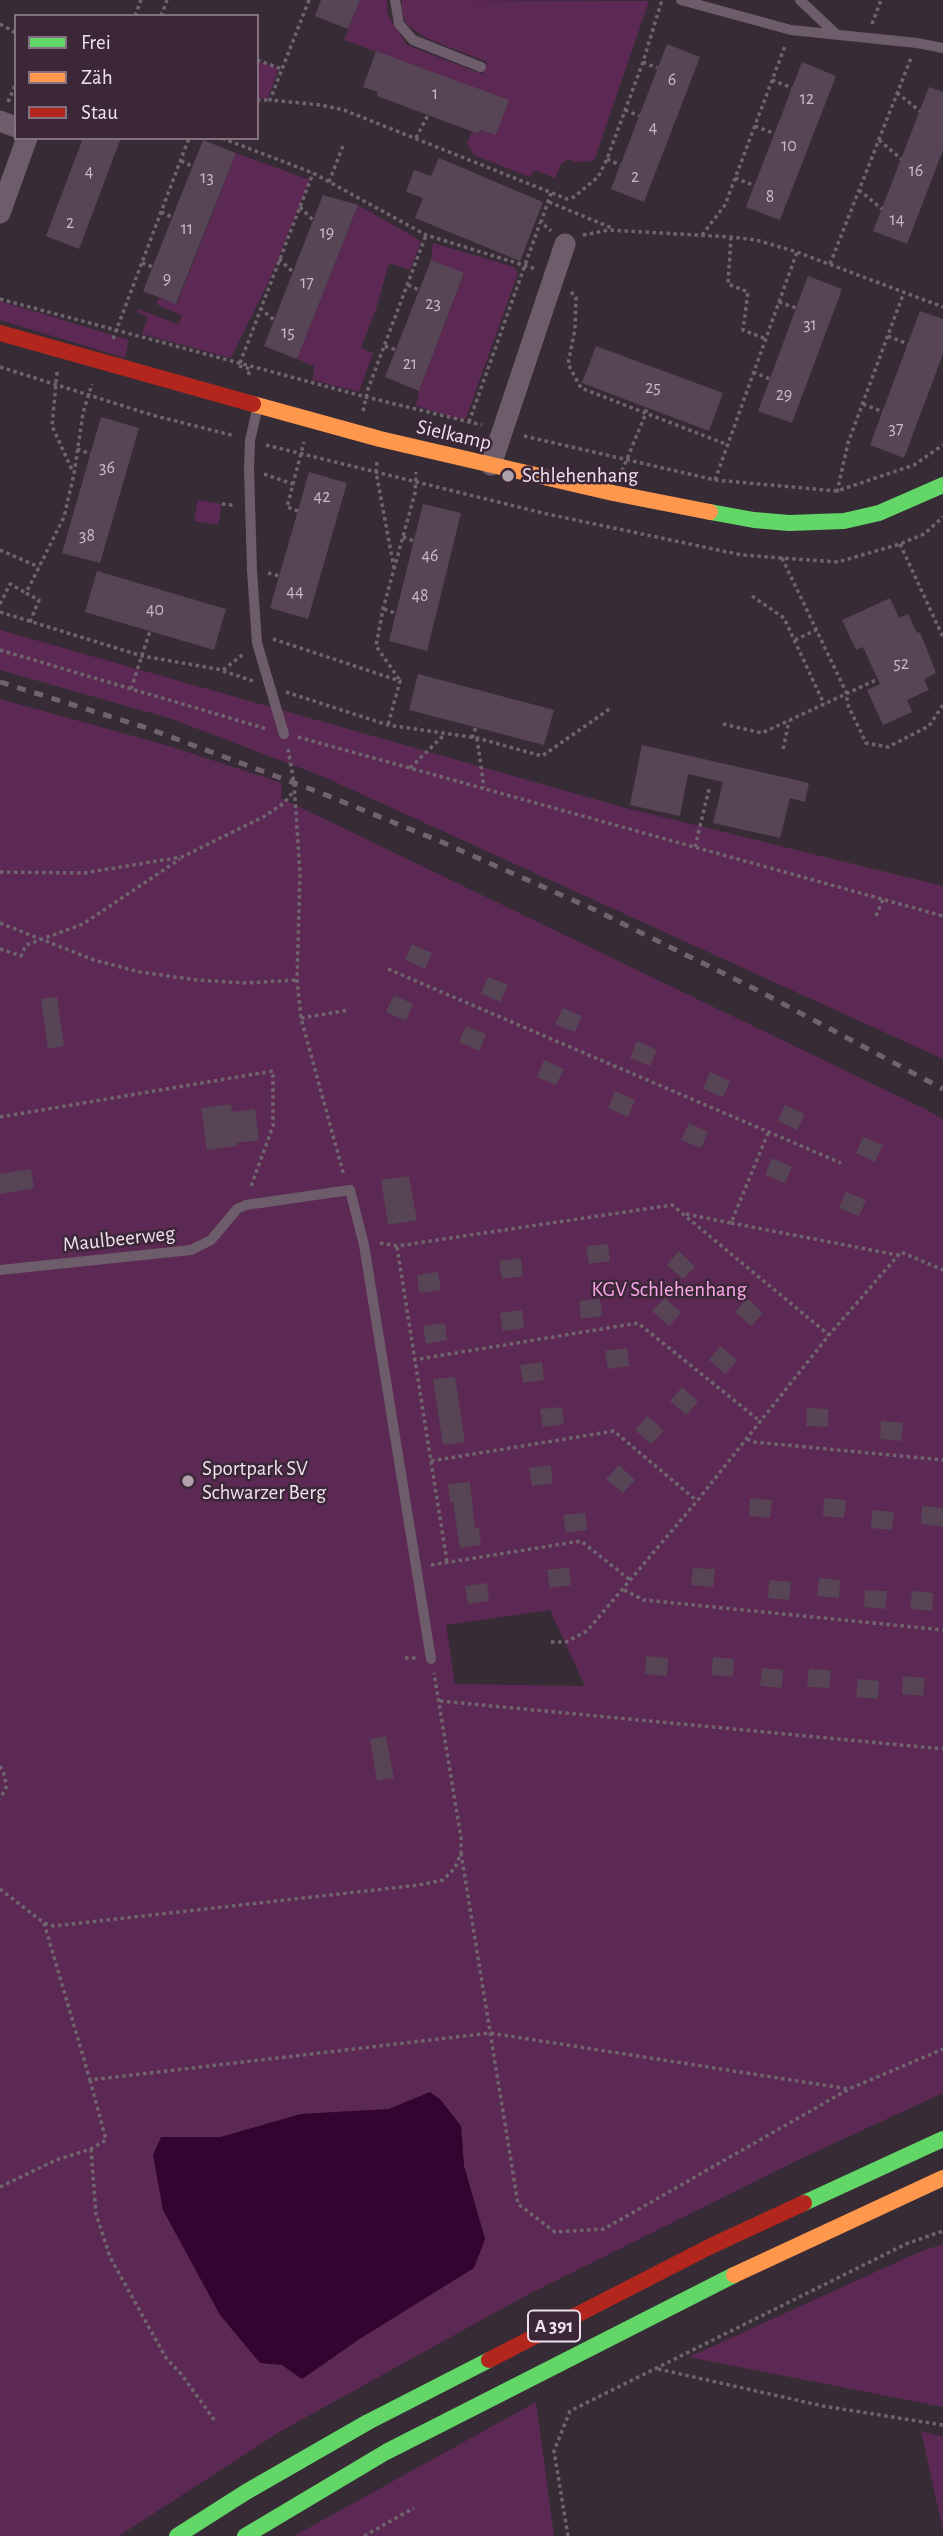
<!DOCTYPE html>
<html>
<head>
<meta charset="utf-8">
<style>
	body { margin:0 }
	#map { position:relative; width:943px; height:2536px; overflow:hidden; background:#372c35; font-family:"Alegreya Sans",sans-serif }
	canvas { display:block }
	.legend { position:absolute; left:14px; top:14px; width:245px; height:126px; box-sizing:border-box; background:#3c2738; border:2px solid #847180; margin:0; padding:9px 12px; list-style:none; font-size:21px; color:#efe1ec }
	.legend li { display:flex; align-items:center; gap:14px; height:35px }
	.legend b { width:35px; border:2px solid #847180 }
</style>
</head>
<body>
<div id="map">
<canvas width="943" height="2536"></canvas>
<ul class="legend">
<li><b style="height:9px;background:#63d668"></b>Frei</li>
<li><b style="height:9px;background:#ff974d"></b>Zäh</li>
<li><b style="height:9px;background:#b3261e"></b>Stau</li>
</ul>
</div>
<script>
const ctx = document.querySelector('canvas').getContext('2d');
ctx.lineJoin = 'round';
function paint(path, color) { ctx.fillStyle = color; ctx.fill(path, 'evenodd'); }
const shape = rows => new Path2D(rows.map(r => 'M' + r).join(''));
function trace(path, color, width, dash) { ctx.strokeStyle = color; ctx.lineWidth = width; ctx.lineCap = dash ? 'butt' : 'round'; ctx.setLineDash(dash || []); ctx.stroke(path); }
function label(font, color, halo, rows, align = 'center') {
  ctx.font = font + ' "Alegreya Sans",sans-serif'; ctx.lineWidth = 5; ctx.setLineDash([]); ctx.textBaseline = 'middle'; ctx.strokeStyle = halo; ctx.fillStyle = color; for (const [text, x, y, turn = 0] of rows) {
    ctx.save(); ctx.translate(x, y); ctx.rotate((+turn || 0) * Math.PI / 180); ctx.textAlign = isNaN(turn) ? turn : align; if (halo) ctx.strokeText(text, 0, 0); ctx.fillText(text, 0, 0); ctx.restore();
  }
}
paint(shape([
	[360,0,387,0,387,11,390,19,407,45,482,74,487,62,426,38,406,24,401,8,402,0,649,1,594,161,576,162,568,159,561,164,555,178,534,170,530,177,474,155,467,144,472,131,479,134,480,130,496,135,508,100,344,40],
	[257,61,279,68,268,98,257,98],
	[236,153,310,180,268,283,231,358,142,334,148,317,137,312,138,309,178,324,182,316,156,304,159,298,177,304],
	[358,205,421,241,410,270,389,263,377,306,361,348,373,353,359,392,313,380,314,366,297,359],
	[433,243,514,267,518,273,466,418,459,419,416,406,419,391,464,274,431,260],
	[0,301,129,340,125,358,0,320],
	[198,500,222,504,218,525,194,521],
	[0,630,626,808,943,886,943,1059,324,777,172,719,0,670],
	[0,699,169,746,282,783,281,798,929,1111,943,1119,943,2093,798,2160,525,2296,281,2431,119,2536,0,2536],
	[550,1610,585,1686,455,1684,446,1625],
	[430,2092,461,2126,464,2166,485,2239,358,2340,302,2379,282,2365,161,2138,221,2137,301,2114,389,2109],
	[943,2244,943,2407,689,2357,917,2253],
	[536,2402,554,2536,294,2536],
	[921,2431,943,2437,943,2530]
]), '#5c2954');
paint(shape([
	[430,2092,440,2099,461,2126,464,2166,485,2239,474,2268,358,2340,302,2379,282,2365,260,2363,220,2315,163,2210,153,2155,161,2137,221,2137,301,2114,389,2109]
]), '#33042f');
paint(shape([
	[321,0,360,0,348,29,315,16],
	[667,44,700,57,644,202,611,189],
	[376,51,509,100,496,135,480,130,479,134,377,96,378,92,363,87],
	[802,62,836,76,780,220,746,207],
	[929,87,943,92,943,150,907,244,873,231],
	[83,138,121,138,79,249,46,236],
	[203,140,236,153,176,304,143,291],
	[439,158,543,202,520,261,415,218,423,198,406,192,414,170,431,176],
	[323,195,358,205,297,359,264,346],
	[431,260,464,273,419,391,385,377],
	[808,276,842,289,792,423,758,411],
	[920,311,943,319,943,354,904,458,870,445],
	[596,346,723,393,709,431,582,383],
	[101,417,139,428,100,563,62,553],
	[309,472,347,483,308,619,270,608],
	[423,504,461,513,427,651,389,641],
	[97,571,226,609,214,650,85,612],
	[890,598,899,618,908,614,917,633,920,632,936,673,924,679,929,690,907,700,912,712,883,725,867,690,880,684,863,647,856,650,842,620],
	[418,674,554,710,544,745,409,710],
	[642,745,809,783,805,802,790,798,780,838,713,823,723,782,688,774,680,816,630,805],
	[412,944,432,953,425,969,405,960],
	[488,977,508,985,500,1002,481,993],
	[394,995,413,1004,406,1021,386,1012],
	[57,997,64,1046,48,1049,41,999],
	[563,1008,582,1016,575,1032,555,1024],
	[466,1026,486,1034,479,1051,459,1042],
	[637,1041,657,1050,650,1066,630,1058],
	[544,1060,564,1069,556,1085,537,1077],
	[710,1072,730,1081,723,1097,703,1089],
	[615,1091,635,1100,628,1117,608,1108],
	[231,1104,232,1112,255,1109,259,1140,237,1143,237,1146,207,1150,201,1108],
	[785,1105,805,1114,797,1130,778,1121],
	[689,1123,708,1132,701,1148,681,1140],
	[863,1137,883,1145,875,1162,856,1153],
	[772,1158,792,1167,785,1183,765,1175],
	[31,1169,34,1188,0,1194,0,1174],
	[409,1176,417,1220,388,1225,381,1180],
	[846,1192,866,1200,859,1216,839,1208],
	[608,1244,610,1261,589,1264,586,1246],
	[679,1251,695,1267,683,1279,667,1265],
	[521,1258,523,1276,502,1279,499,1261],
	[438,1272,441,1290,419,1293,417,1275],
	[665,1298,681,1313,669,1326,652,1311],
	[747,1298,763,1313,751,1326,735,1312],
	[600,1299,602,1316,581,1319,579,1301],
	[522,1310,524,1328,503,1331,500,1313],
	[445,1323,447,1340,426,1344,423,1326],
	[721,1346,737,1361,725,1374,709,1360],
	[627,1348,629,1366,608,1369,605,1351],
	[542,1362,544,1380,523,1383,520,1365],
	[455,1377,465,1442,443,1445,433,1379],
	[682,1387,698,1402,686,1415,670,1401],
	[562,1407,564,1424,543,1427,540,1409],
	[807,1408,828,1409,828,1427,806,1426],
	[648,1416,664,1431,651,1444,635,1430],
	[881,1421,903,1423,901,1441,880,1439],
	[551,1465,553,1483,532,1486,529,1468],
	[619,1465,635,1480,623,1493,606,1479],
	[470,1482,475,1528,479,1528,481,1545,460,1548,453,1502,450,1502,448,1484],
	[750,1498,772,1500,770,1518,749,1516],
	[824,1498,846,1500,844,1518,823,1516],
	[922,1506,943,1508,943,1527,921,1524],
	[872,1510,894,1512,892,1530,871,1528],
	[585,1513,587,1530,566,1533,563,1515],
	[569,1567,571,1585,550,1588,547,1570],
	[693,1568,715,1569,713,1587,691,1585],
	[819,1578,840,1580,839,1598,817,1596],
	[769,1580,791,1582,789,1600,768,1598],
	[487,1583,489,1601,468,1604,465,1586],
	[865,1590,887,1591,885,1609,864,1607],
	[912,1591,933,1593,932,1611,910,1609],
	[646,1656,668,1658,667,1676,645,1674],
	[713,1657,734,1659,733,1677,711,1675],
	[762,1668,783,1670,782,1688,760,1686],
	[809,1669,831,1670,829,1688,807,1687],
	[903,1676,925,1678,923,1696,902,1694],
	[858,1679,879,1681,878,1699,856,1697],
	[386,1736,394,1778,377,1781,370,1739]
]), '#574454');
trace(shape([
	[309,0,270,100,321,105,344,110,567,199,574,197,598,177,607,159,643,62,662,0],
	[135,16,141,0],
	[161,16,167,0],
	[0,24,16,33],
	[872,24,881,0],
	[257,60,282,69],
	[643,62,657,68],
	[772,80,792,88],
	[897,93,920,111],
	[257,100,270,100],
	[8,102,16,83],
	[625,110,639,116],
	[755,126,775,134],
	[222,138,313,173,426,235,536,269],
	[416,138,428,115],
	[879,140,901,159],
	[607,159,620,165],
	[181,161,192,166],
	[735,178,755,186],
	[329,182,343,146],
	[859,190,882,209],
	[551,193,541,222,551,231],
	[549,202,612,228],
	[300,207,313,220],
	[161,212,172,217],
	[583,235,609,230,731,237,756,240,797,252,943,307],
	[702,235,725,205,785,46],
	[731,237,728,284,748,292,743,330,766,339],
	[279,259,293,272],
	[142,263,153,267],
	[830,264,911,58],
	[408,285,419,290],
	[571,292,576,297,575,329,568,364,581,388,728,445],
	[0,299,366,397,482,425],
	[779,302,796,308],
	[260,308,274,320],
	[888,336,908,344],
	[113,339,189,138],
	[385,346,396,350],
	[240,363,313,173],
	[239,366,250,369,248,376],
	[0,367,152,415,235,436],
	[57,372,52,426,73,472],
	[753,372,770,379],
	[863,404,883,412],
	[363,411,368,389,426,235],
	[469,422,540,223],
	[524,436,715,480,837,491,914,465,943,445],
	[266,445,547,514,742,555,838,562,900,544,924,534,943,517],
	[77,449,91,454],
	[377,462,376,472,394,568],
	[622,471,646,413,646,407],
	[264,474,293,484],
	[715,480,797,252],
	[837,492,848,443,904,292],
	[222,504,233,505],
	[298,511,287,507,304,442],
	[403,537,414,541],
	[900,544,943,637],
	[0,550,39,567],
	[782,558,847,694,847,703,866,743,888,747,929,726,943,705],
	[268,573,279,576],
	[752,596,784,618,824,704],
	[0,604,10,584,26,593],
	[384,609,395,613],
	[0,612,142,656,223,670,245,653],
	[30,622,39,600,26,593,64,517,74,474,83,413,92,384],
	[273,639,400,681,388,725],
	[795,640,816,630],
	[0,650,267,729],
	[223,671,253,681],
	[399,679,376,646,383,609,415,493,416,472],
	[131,689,150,631],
	[286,692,388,725,477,738,542,756,611,708],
	[723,724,762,733,878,679],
	[298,737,943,916],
	[472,738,476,727],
	[477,738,484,788],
	[288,749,294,783,300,873,297,980,301,1018,344,1176],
	[783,749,789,721],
	[410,768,445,734],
	[695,847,709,789],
	[0,872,84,873,182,857,265,816,284,803,293,792],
	[876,916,883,899],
	[0,923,94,960,140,972,197,980,246,983,297,980],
	[0,949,21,956,26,945,83,924,180,859],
	[388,969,841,1163],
	[301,1018,349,1010],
	[0,1117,273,1071,273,1126,250,1189],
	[686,1214,731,1223,768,1133],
	[731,1223,897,1255],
	[380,1243,397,1246,672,1205,829,1335],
	[397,1247,447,1562],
	[413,1360,638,1323,761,1422],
	[747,1439,754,1442,943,1460],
	[431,1461,614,1431,697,1501],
	[431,1565,581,1541,630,1580],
	[624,1590,644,1600,943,1630],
	[551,1642,566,1642,587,1631,697,1501,829,1335,901,1252,943,1270],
	[405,1658,416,1658],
	[440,1701,943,1749],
	[0,1766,5,1776,6,1788,0,1799],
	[461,1853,518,2204,555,2232,604,2229,849,2089,943,2049],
	[0,1889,44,1923,54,1926,419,1885,443,1880,455,1868,461,1853,461,1838,434,1673],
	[44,1923,90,2080,490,2033,849,2089],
	[91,2149,96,2214,110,2257,166,2358,182,2375,215,2421],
	[0,2187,56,2160,91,2149,106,2140,90,2080],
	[658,2369,823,2406,943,2425],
	[364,2536,414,2508],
	[568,2536,554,2451,570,2411,906,2244,943,2231]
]), '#70646e', 3.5, [3.5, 3.5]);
trace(shape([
	[395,0,399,24,413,40,481,67],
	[681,0,791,30,917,43,943,48],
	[800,0,836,34],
	[258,406,250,440,249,469,252,570,257,643,284,734],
	[0,1270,191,1250,211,1240,237,1209,246,1205,350,1190,364,1245,431,1659]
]), '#6d5d6a', 10);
trace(shape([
	[0,121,16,127],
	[0,213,27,138],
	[491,465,565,244]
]), '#6d5d6a', 21);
trace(shape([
	[710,512,754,520,789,523,844,521,879,513,943,485],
	[804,2203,943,2139],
	[177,2536,246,2492,368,2422,489,2360],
	[245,2536,386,2452,734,2275]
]), '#63d668', 16);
trace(shape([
	[253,404,380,439,613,493,710,512],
	[734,2275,943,2178]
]), '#ff974d', 16);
trace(shape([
	[0,333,253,404],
	[489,2360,711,2246,804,2203]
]), '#b3261e', 16);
trace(shape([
	[0,682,147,728,321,793,444,843,593,909,759,991,943,1089]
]), '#70636e', 5, [9, 9]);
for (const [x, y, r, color] of [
	[508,476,7,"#afa2ac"],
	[188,1481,7,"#afa2ac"]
]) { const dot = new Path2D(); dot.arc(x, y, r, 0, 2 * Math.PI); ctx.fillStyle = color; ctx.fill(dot); trace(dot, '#3c2738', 2.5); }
label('18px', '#c9bac6', null, [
	["6",672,80],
	["1",435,94],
	["12",807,99],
	["4",653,128],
	["10",789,146],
	["16",916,171],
	["4",89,172],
	["2",635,177],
	["13",207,178],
	["8",770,197],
	["14",897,220],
	["2",70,223],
	["11",187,229],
	["19",327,233],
	["9",167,279],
	["17",307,283],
	["23",433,304],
	["31",810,325],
	["15",288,333],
	["21",410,364],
	["25",653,388],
	["29",784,395],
	["37",896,429],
	["36",107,468],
	["42",322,497],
	["38",87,536],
	["46",430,556],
	["44",295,592],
	["48",420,596],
	["40",155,610],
	["52",901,664]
]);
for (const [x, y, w] of [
	[554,2326,52]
]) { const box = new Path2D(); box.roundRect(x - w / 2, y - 15.5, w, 31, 5); ctx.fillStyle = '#3c2738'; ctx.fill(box); trace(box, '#efe1ec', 2); }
label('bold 19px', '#efe1ec', null, [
	["A 391",554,2326]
]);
label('21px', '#efe1ec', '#3c2738', [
	["Sielkamp",454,435,13],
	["Maulbeerweg",119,1239,-6]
]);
label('21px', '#efe1ec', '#3c2738', [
	["Schlehenhang",522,476],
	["Sportpark SV",202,1469],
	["Schwarzer Berg",202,1493]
], 'left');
label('21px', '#f9a7e9', '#3c2738', [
	["KGV Schlehenhang",669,1290]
]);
</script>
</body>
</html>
